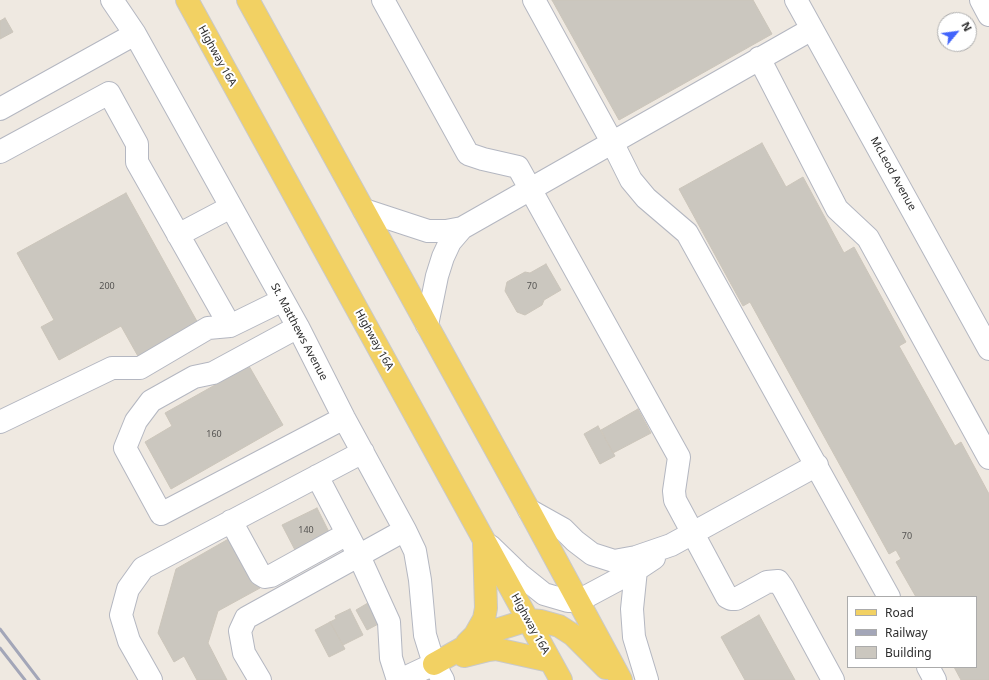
<!DOCTYPE html>
<html>
<head>
<meta charset="utf-8">
<style>
	body { margin:0 }
	#map { position:relative; width:989px; height:680px; overflow:hidden; background:#efe9e1; font-family:"Noto Sans",sans-serif }
	canvas { display:block }
	.legend { position:absolute; left:847px; top:596px; width:130px; height:72px; box-sizing:border-box; background:#fff; border:1px solid #ababab; margin:0; padding:5px 7px; list-style:none; font-size:12px; color:#2e2e2e }
	.legend li { display:flex; align-items:center; gap:8px; height:20px }
	.legend b { width:20px; border:1px solid #ababab }
	.north { position:absolute; left:937px; top:12px; width:40px; height:40px; box-sizing:border-box; background:#fff; border:1px solid #ababab; border-radius:50%; rotate:61deg; font-size:11px; font-weight:700; line-height:16px; text-align:center; color:#2e2e2e }
	.north::after { content:''; display:block; margin:auto; width:14px; height:18px; background:#4264fb; clip-path:polygon(50% 0,100% 100%,50% 72%,0 100%) }
</style>
</head>
<body>
<div id="map">
<canvas width="989" height="680"></canvas>
<ul class="legend">
<li><b style="height:5px;background:#f2d163"></b>Road</li>
<li><b style="height:5px;background:#a3a6b8"></b>Railway</li>
<li><b style="height:11px;background:#cbc7bf"></b>Building</li>
</ul>
<div class="north">N</div>
</div>
<script>
const ctx = document.querySelector('canvas').getContext('2d');
ctx.lineJoin = 'round';
function paint(path, color) { ctx.fillStyle = color; ctx.fill(path, 'evenodd'); }
const shape = rows => new Path2D(rows.map(r => 'M' + r).join(''));
function trace(path, color, width, dash) { ctx.strokeStyle = color; ctx.lineWidth = width; ctx.lineCap = dash ? 'butt' : 'round'; ctx.setLineDash(dash || []); ctx.stroke(path); }
function label(font, color, halo, rows, align = 'center') {
  ctx.font = font + ' "Noto Sans",sans-serif'; ctx.lineWidth = 4; ctx.setLineDash([]); ctx.textBaseline = 'middle'; ctx.strokeStyle = halo; ctx.fillStyle = color; for (const [text, x, y, turn = 0] of rows) {
    ctx.save(); ctx.translate(x, y); ctx.rotate((+turn || 0) * Math.PI / 180); ctx.textAlign = isNaN(turn) ? turn : align; if (halo) ctx.strokeText(text, 0, 0); ctx.fillText(text, 0, 0); ctx.restore();
  }
}
const building = shape([
	[552,0,753,0,772,34,619,120,552,0],
	[5,18,13,32,0,39,0,21,5,18],
	[762,143,786,187,803,177,844,253,854,247,906,342,899,346,955,446,961,442,989,494,989,680,961,680,954,667,976,667,976,597,916,597,896,562,901,559,896,550,889,554,750,302,743,306,679,189,762,143],
	[126,193,199,325,139,358,121,326,59,360,41,327,54,320,17,253,126,193],
	[546,264,561,290,544,300,542,305,525,315,517,312,505,291,507,282,525,272,530,273,546,264],
	[249,366,283,425,171,489,145,442,172,426,165,413,249,366],
	[638,409,651,433,613,453,601,430,638,409],
	[598,426,615,456,600,464,584,434,598,426],
	[317,508,330,534,296,552,282,525,317,508],
	[232,537,260,588,218,611,208,643,227,680,197,680,184,656,174,662,158,633,176,569,232,537],
	[373,600,384,621,367,630,356,610,373,600],
	[350,609,363,635,343,645,330,622,336,619,335,616,350,609],
	[759,615,795,680,745,680,721,637,759,615],
	[330,622,345,649,329,657,315,630,330,622]
]);
paint(building, '#cbc7bf');
trace(building, '#cbc5ba', 1);
const minor = shape([
	[112,0,135,34,298,327,344,418,405,530,415,551,420,580,425,635,434,664,443,680],
	[383,0,468,154,483,159,518,167,679,457,674,491,675,500,727,597,731,599,736,599,767,582,778,581,783,588,833,680],
	[534,0,612,142,631,180,646,198,687,233,889,597],
	[796,0,989,349],
	[981,0,989,15],
	[759,58,837,209,868,238,989,458],
	[0,109,135,34],
	[0,152,109,93,137,144,137,162,230,326],
	[364,210,428,231,446,231,462,228,812,29],
	[178,235,231,207],
	[427,325,437,276,443,257,450,242,462,228],
	[298,327,213,373,194,377,151,401,136,421,125,448,161,514,344,418],
	[0,422,112,368,140,368,208,328,230,326,283,300],
	[317,476,359,556,389,622,391,658,398,680],
	[529,510,563,529,575,541,592,554,614,561,636,557,671,545,817,465],
	[231,521,260,574,265,577,271,576,347,534],
	[490,546,519,574,544,594,568,601,578,601,636,570,654,558],
	[636,570,632,609,634,637,647,680],
	[928,667,935,680],
	[151,680,129,641,121,615,128,589,143,568,363,452],
	[260,680,244,653,240,631,246,618,405,530],
	[400,680,434,664]
]);
const major = shape([
	[187,0,561,680],
	[248,0,529,510,621,680],
	[467,643,475,635,484,619,486,608,484,543],
	[464,656,488,650,496,649,550,661],
	[434,664,493,631,528,620,541,621,559,626,573,635,606,668]
]);
trace(minor, '#b4b7c1', 24);
trace(major, '#c9c9c9', 24);
trace(minor, '#fff', 22);
trace(major, '#f2d163', 22);
trace(shape([
	[0,629,39,680],
	[0,648,25,680]
]), '#a3a6b8', 3);
label('9px', '#555452', null, [
	["200",107,286],
	["70",532,286],
	["160",214,434],
	["140",306,530],
	["70",907,536]
]);
label('11px', '#2e2e2e', '#fff', [
	["Highway 16A",217,56,61],
	["McLeod Avenue",893,174,61],
	["St. Matthews Avenue",299,332,62],
	["Highway 16A",374,340,61],
	["Highway 16A",530,624,61]
]);
</script>
</body>
</html>
